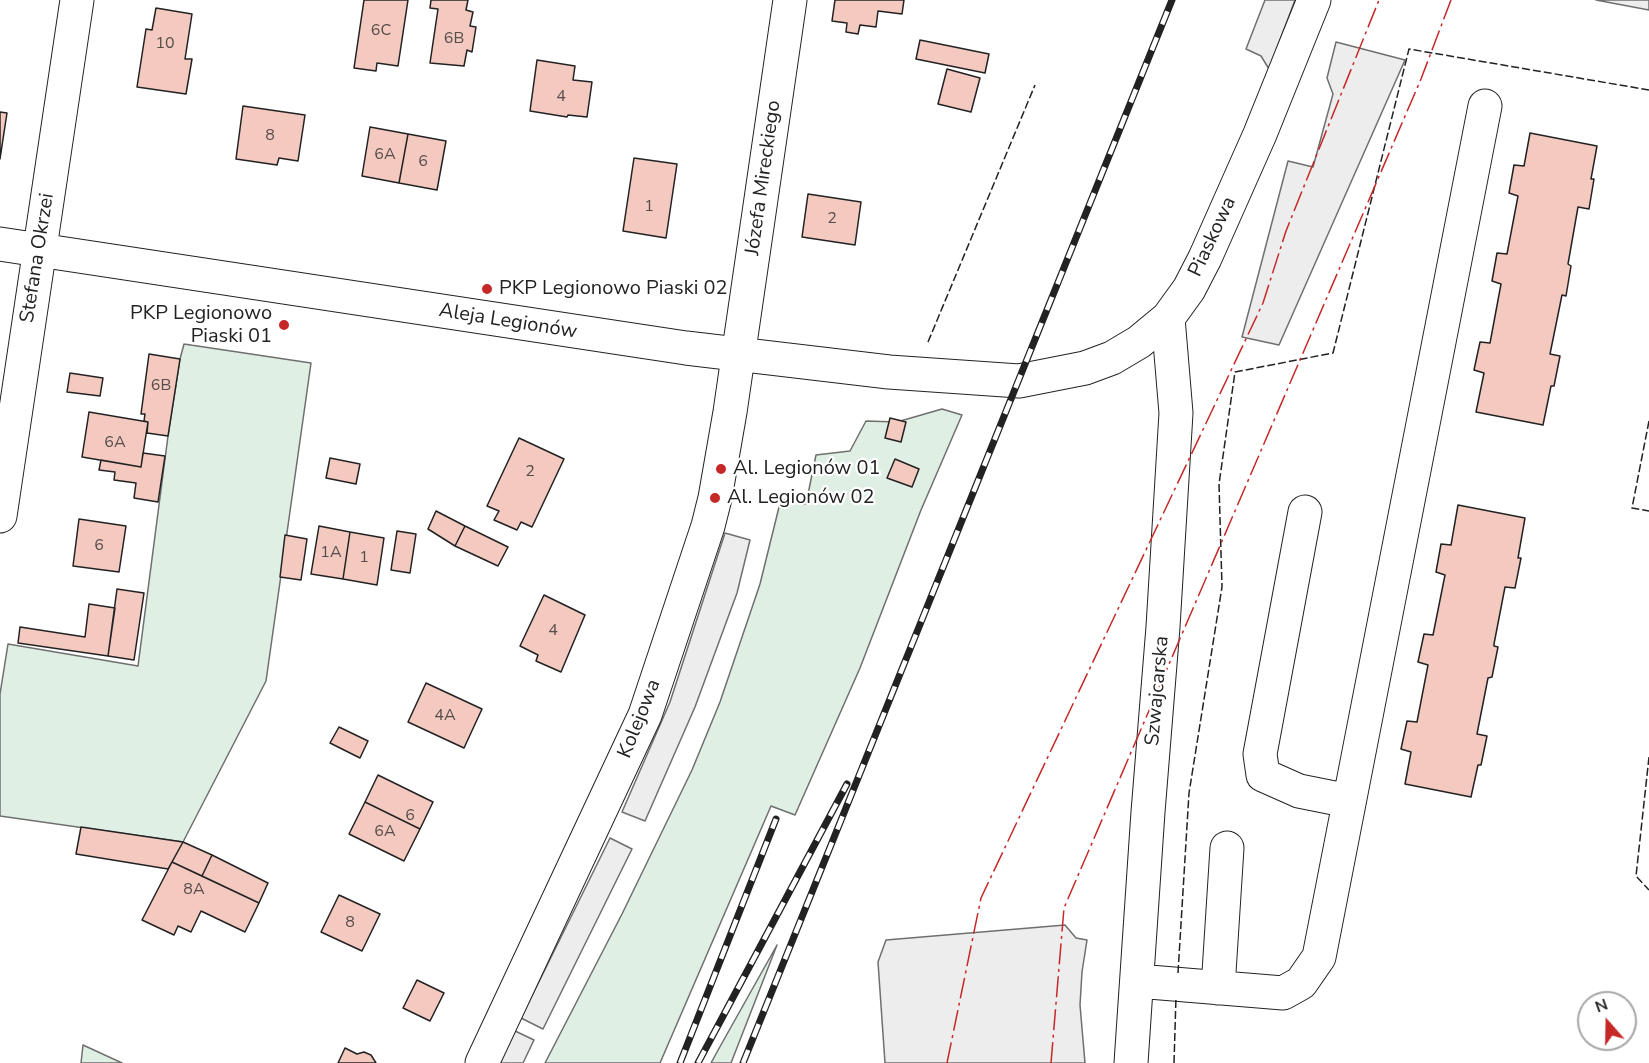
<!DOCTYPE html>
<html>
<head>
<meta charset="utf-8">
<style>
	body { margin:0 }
	#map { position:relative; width:1649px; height:1063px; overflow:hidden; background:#fff; font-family:"Nunito Sans",sans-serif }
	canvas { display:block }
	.north { position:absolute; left:1577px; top:991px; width:60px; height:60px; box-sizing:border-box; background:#fff; border:2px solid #a7a7a7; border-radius:50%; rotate:340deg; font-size:16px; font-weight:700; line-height:24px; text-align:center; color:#222 }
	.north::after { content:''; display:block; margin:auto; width:21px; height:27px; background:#c62828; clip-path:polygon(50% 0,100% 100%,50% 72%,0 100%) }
</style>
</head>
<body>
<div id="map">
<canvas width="1649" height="1063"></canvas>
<div class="north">N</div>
</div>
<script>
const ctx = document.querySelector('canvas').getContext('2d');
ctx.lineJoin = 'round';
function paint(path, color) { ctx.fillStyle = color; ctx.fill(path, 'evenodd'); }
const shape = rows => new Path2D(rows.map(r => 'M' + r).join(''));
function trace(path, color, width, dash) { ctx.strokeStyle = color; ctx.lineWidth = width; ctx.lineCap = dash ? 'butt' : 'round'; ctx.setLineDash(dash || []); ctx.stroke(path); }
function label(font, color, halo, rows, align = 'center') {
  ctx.font = font + ' "Nunito Sans",sans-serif'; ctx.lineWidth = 4.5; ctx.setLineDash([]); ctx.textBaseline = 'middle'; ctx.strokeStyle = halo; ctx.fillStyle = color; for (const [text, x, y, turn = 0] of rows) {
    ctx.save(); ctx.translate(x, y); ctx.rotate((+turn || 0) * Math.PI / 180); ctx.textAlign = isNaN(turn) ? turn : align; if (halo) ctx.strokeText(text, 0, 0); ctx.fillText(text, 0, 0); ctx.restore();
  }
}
const green = shape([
	[184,344,311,363,266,681,183,842,0,816,0,694,8,644,138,666,168,436,180,359,184,344],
	[942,409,962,415,921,510,860,668,795,815,771,806,660,1063,545,1063,622,914,692,770,720,702,760,584,781,499,806,504,816,455,850,451,866,421,897,422,942,409],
	[777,945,731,1063,711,1063,717,1052,777,945],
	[83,1045,122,1063,81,1063,83,1045]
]);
paint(green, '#e0efe3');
trace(green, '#6f6f6f', 1.5);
const parking = shape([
	[1265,0,1295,0,1269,69,1261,56,1246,49,1265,0],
	[1596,0,1649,0,1649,10,1596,0],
	[1336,42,1405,60,1279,345,1242,337,1288,161,1313,167,1333,94,1327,78,1336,42],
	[725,533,750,540,737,593,695,707,645,821,622,812,670,702,725,533],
	[610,838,632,849,543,1029,521,1018,610,838],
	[1065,925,1076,938,1087,940,1082,972,1080,1005,1085,1063,885,1063,878,962,886,940,1065,925],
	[513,1030,534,1040,523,1063,498,1063,513,1030]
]);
paint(parking, '#ededed');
trace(parking, '#6f6f6f', 1.5);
const building = shape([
	[364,0,408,0,398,66,377,63,376,71,354,68,364,0],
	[431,0,468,0,466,10,473,12,470,26,476,27,472,52,467,50,464,66,430,63,438,9,430,8,431,0],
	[835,0,904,0,902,14,878,11,876,27,860,25,858,34,846,32,847,23,832,21,835,0],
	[156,8,192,14,185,59,192,59,186,94,137,87,146,29,152,30,156,8],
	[920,40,989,54,985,73,916,59,920,40],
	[537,60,575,66,573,80,592,82,587,117,568,115,567,117,530,111,537,60],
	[947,69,980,78,971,112,938,104,947,69],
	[243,106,305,115,298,161,279,158,277,165,236,159,243,106],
	[0,112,7,113,0,159,0,112],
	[370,127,408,134,399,183,362,176,370,127],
	[1530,133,1597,146,1591,179,1594,179,1589,209,1578,207,1568,264,1571,266,1566,296,1562,295,1550,354,1560,356,1554,386,1551,386,1543,425,1476,412,1484,373,1474,370,1480,342,1490,343,1501,284,1492,281,1497,253,1507,254,1518,196,1509,193,1514,165,1524,166,1530,133],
	[408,134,446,141,437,190,399,183,408,134],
	[634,158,677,164,666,238,623,231,634,158],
	[808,194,861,202,855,245,802,237,808,194],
	[149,354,180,359,168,436,147,433,148,422,144,421,145,414,141,414,149,354],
	[70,373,103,378,100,396,67,392,70,373],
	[89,412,148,422,141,467,82,457,89,412],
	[890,418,906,422,901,442,885,438,890,418],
	[519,438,564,459,532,527,521,522,517,530,494,520,499,511,487,506,519,438],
	[143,453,165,456,158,502,134,498,136,483,114,480,115,472,99,470,101,460,141,467,143,453],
	[330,458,360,464,356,484,326,478,330,458],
	[895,459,919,469,912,487,887,478,895,459],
	[1458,505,1525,518,1518,558,1521,558,1515,588,1505,587,1494,644,1494,646,1498,647,1492,677,1488,678,1477,734,1487,736,1481,765,1478,765,1471,797,1405,784,1411,752,1401,749,1407,721,1417,722,1428,665,1418,662,1424,634,1433,635,1445,575,1436,572,1441,544,1451,545,1458,505],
	[436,511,465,526,455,546,428,529,436,511],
	[79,519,126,526,119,572,73,566,79,519],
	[319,526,350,532,343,579,311,574,319,526],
	[465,526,508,547,498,566,455,546,465,526],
	[397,531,416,534,410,573,391,570,397,531],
	[350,532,384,538,377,585,343,579,350,532],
	[285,535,307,539,301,580,280,577,285,535],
	[117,589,144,593,134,660,108,656,117,589],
	[544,595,585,615,561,672,536,661,538,655,520,646,544,595],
	[89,604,115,608,108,656,18,643,20,627,85,637,89,604],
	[426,683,482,709,464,748,408,722,426,683],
	[339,727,368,741,360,758,330,743,339,727],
	[378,775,433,802,420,829,365,802,378,775],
	[365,802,420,829,404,861,349,834,365,802],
	[81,827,183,842,168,869,76,854,81,827],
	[183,842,212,855,202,876,172,862,183,842],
	[212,855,268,883,259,903,202,876,212,855],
	[172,862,259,903,245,932,201,911,191,932,178,926,174,935,142,920,172,862],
	[339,895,380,914,362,951,321,932,339,895],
	[417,980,444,993,430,1021,403,1008,417,980],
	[345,1048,357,1054,364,1052,371,1055,376,1063,338,1063,345,1048]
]);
paint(building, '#f3c9c0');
trace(building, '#222', 1.5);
const minor = shape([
	[0,244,686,348,889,372,1019,381,1085,368,1112,358,1139,342,1168,318,1189,289,1205,258,1260,134,1314,0],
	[1305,512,1260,754,1263,775,1299,791,1349,801],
	[0,516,77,0],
	[1137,981,1283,993,1301,983,1319,957,1485,106],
	[1218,988,1227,848],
	[482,1063,645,715,708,526,715,498,730,412,790,0],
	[1131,1063,1148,812,1163,627,1176,413,1168,318]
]);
trace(minor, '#222', 35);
trace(minor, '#fff', 33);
const rail = shape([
	[680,1063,776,819],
	[698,1063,847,784],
	[743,1063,1172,0]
]);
trace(rail, '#222', 7);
trace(rail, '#fff', 4.5, [14]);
trace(shape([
	[928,342,1035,85],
	[1649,421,1632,508,1649,511],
	[1649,757,1636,876,1649,890],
	[1178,973,1189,793,1222,587,1219,484,1235,372,1333,353,1409,49,1649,90],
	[1174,1063,1176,997]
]), '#222', 1.5, [8, 3]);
trace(shape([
	[947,1063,981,898,1263,303,1286,231,1379,0],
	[1051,1063,1064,908,1421,79,1451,0]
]), '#c62828', 1.5, [21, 4.5, 3, 4.5]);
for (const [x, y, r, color] of [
	[487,289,6,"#c62828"],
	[284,325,6,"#c62828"],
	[721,469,6,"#c62828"],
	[715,498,6,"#c62828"]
]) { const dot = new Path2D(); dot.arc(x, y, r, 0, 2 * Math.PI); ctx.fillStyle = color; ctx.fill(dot); trace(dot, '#fff', 2); }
label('16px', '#564c4a', null, [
	["6C",381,31],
	["6B",454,39],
	["10",165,44],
	["4",561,97],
	["8",270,136],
	["6A",385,155],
	["6",423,162],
	["1",649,207],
	["2",832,219],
	["6B",161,386],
	["6A",115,443],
	["2",530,472],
	["6",99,546],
	["1A",331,553],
	["1",364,558],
	["4",553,631],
	["4A",445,716],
	["6",410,816],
	["6A",385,832],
	["8A",194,890],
	["8",350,923]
]);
label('20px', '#222', '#fff', [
	["Józefa Mireckiego",764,178,-82],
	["Piaskowa",1213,237,-65],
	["Stefana Okrzei",38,258,-81],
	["Aleja Legionów",508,322,9],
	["Szwajcarska",1158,691,-85],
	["Kolejowa",640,719,-68]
]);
label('20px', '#222', '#fff', [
	["PKP Legionowo Piaski 02",499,289],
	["PKP Legionowo",272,314,"right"],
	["Piaski 01",272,337,"right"],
	["Al. Legionów 01",733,469],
	["Al. Legionów 02",727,498]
], 'left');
</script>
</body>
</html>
